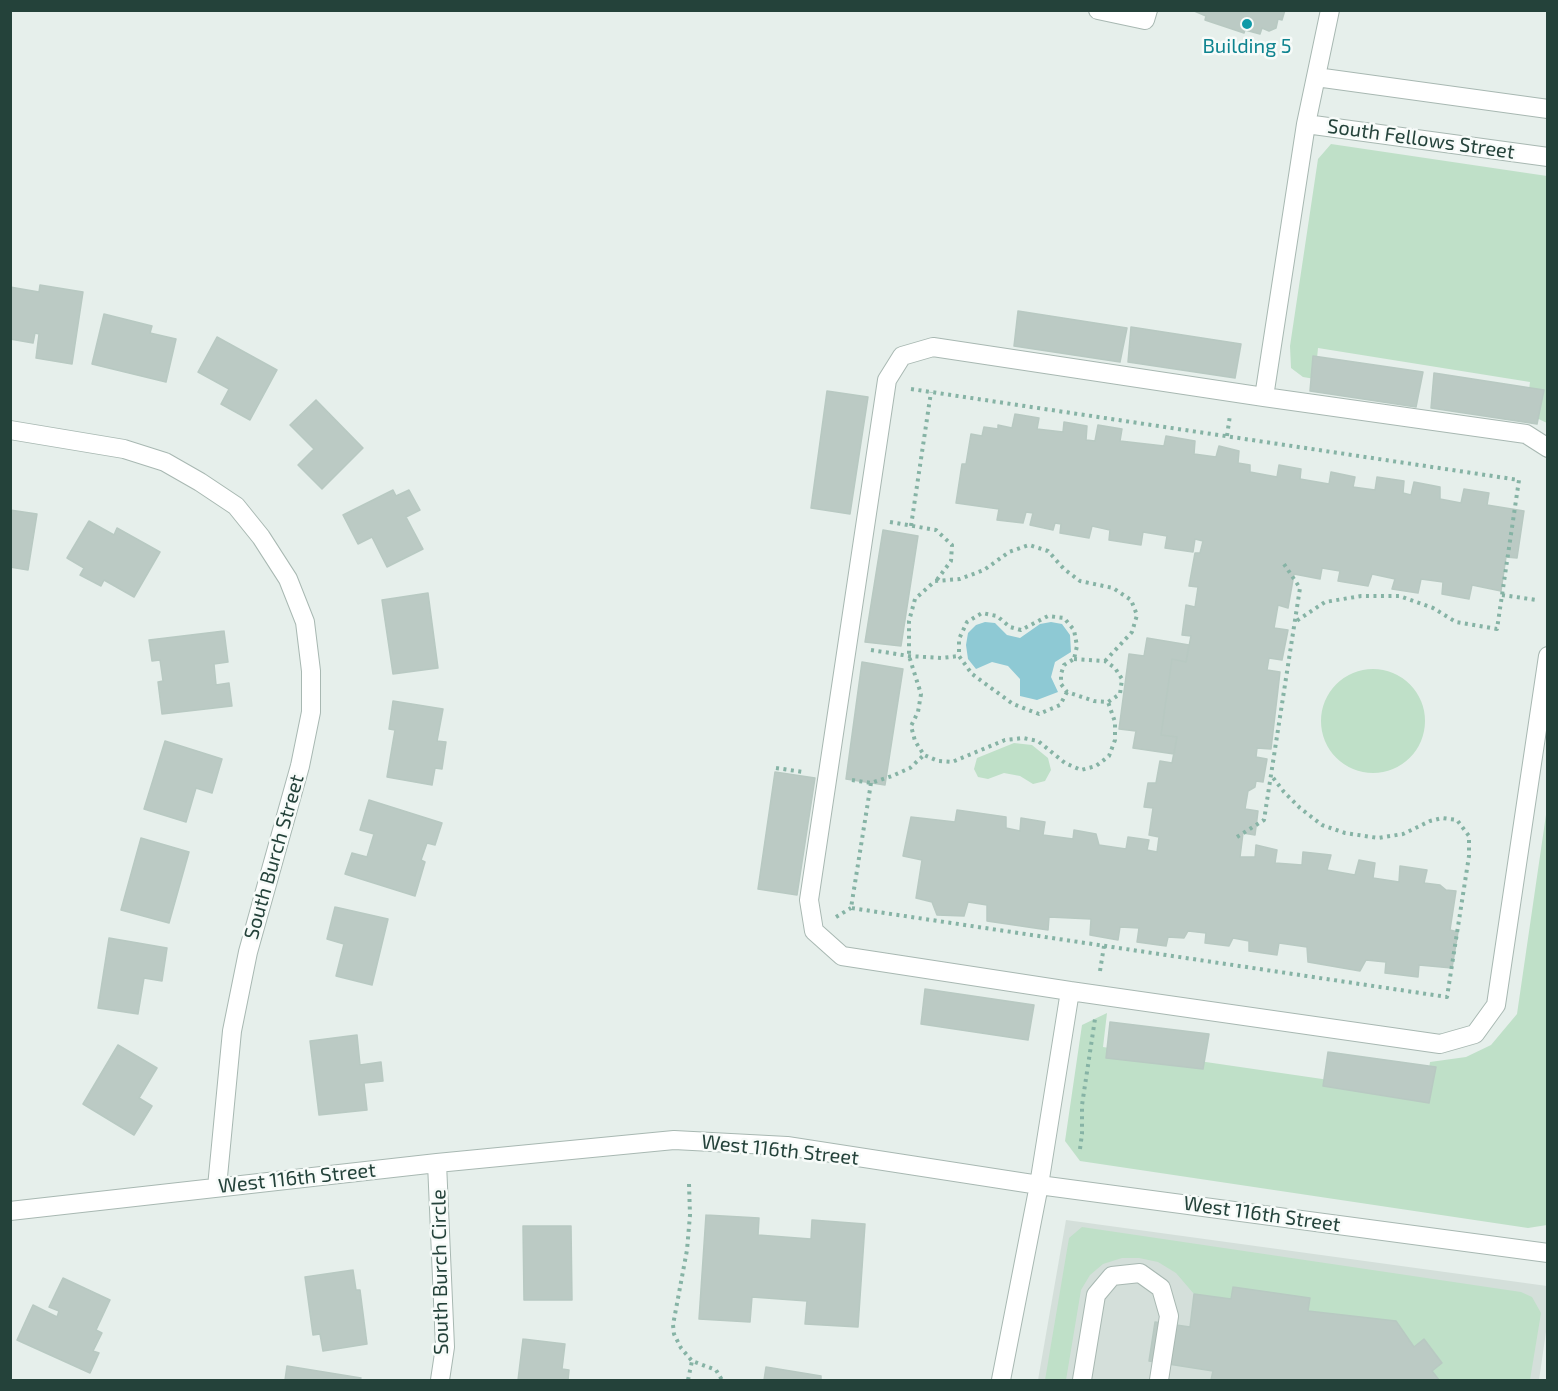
<!DOCTYPE html>
<html>
<head>
<meta charset="utf-8">
<style>
	body { margin:0 }
	#map { position:relative; width:1558px; height:1391px; overflow:hidden; background:#e6efeb; font-family:"Exo 2",sans-serif }
	canvas { display:block }
	.frame { position:absolute; inset:0; border:12px solid #24423a; pointer-events:none }
</style>
</head>
<body>
<div id="map">
<canvas width="1558" height="1391"></canvas>
<div class="frame"></div>
</div>
<script>
const ctx = document.querySelector('canvas').getContext('2d');
ctx.lineJoin = 'round';
function paint(path, color) { ctx.fillStyle = color; ctx.fill(path, 'evenodd'); }
const shape = rows => new Path2D(rows.map(r => 'M' + r).join(''));
function trace(path, color, width, dash) { ctx.strokeStyle = color; ctx.lineWidth = width; ctx.lineCap = dash ? 'butt' : 'round'; ctx.setLineDash(dash || []); ctx.stroke(path); }
function label(font, color, halo, rows, align = 'center') {
  ctx.font = font + ' "Exo 2",sans-serif'; ctx.lineWidth = 5; ctx.setLineDash([]); ctx.textBaseline = 'middle'; ctx.strokeStyle = halo; ctx.fillStyle = color; for (const [text, x, y, turn = 0] of rows) {
    ctx.save(); ctx.translate(x, y); ctx.rotate((+turn || 0) * Math.PI / 180); ctx.textAlign = isNaN(turn) ? turn : align; if (halo) ctx.strokeText(text, 0, 0); ctx.fillText(text, 0, 0); ctx.restore();
  }
}
paint(shape([
	[1066,1220,1547,1286,1547,1325,1539,1380,1038,1380]
]), '#d4dfda');
paint(shape([
	[1331,144,1547,176,1547,423,1526,413,1530,382,1318,348,1315,379,1303,377,1291,368,1290,346,1318,159],
	'1321 721a52 52 0 1 1 104 0a52 52 0 1 1-104 0Z',
	[1014,743,1032,745,1048,758,1051,770,1045,781,1033,784,1020,776,1004,773,988,779,978,777,974,769,977,758],
	[1547,808,1547,1225,1528,1228,1080,1161,1065,1141,1082,1025,1107,1013,1103,1047,1425,1094,1430,1062,1466,1057,1491,1045,1517,1014],
	[1082,1227,1521,1292,1532,1297,1541,1313,1530,1380,1439,1380,1432,1371,1442,1362,1424,1339,1414,1347,1233,1287,1231,1299,1194,1294,1176,1273,1158,1262,1139,1258,1122,1258,1103,1264,1090,1275,1081,1290,1066,1380,1045,1380,1069,1238]
]), '#bfe0c8');
paint(shape([
	[985,622,995,623,1007,635,1020,638,1040,624,1051,622,1062,624,1070,635,1071,652,1055,662,1051,677,1058,692,1037,700,1020,696,1020,679,1008,666,992,662,976,669,968,659,966,645,968,633,976,625]
]), '#8ec9d4');
const building = shape([
	[1192,10,1285,10,1282,20,1278,19,1276,28,1269,31,1262,28,1260,34,1245,30,1244,33,1205,20,1206,16,1192,10],
	[40,285,83,292,72,364,36,358,39,334,35,333,33,343,10,339,10,287,39,292,40,285],
	[1018,311,1127,328,1120,362,1014,346,1018,311],
	[104,314,152,326,150,333,176,339,166,382,92,364,104,314],
	[1131,327,1241,344,1235,378,1128,362,1131,327],
	[217,337,277,370,250,420,221,404,229,389,198,372,217,337],
	[1313,356,1423,372,1416,407,1310,391,1313,356],
	[1434,373,1544,390,1537,424,1431,408,1434,373],
	[827,391,868,397,850,514,811,508,827,391],
	[316,400,363,448,322,489,298,465,314,449,290,425,316,400],
	[1015,414,1039,418,1037,429,1063,432,1064,422,1087,426,1086,440,1095,441,1098,425,1122,429,1120,441,1164,446,1166,436,1195,441,1194,454,1216,457,1219,446,1239,451,1238,463,1250,465,1250,472,1277,477,1279,465,1301,469,1300,479,1329,484,1331,472,1355,477,1353,487,1375,490,1377,477,1404,481,1403,493,1411,495,1414,482,1440,487,1440,499,1461,503,1464,489,1489,493,1487,505,1524,511,1517,558,1506,557,1501,591,1472,585,1469,599,1442,594,1443,582,1421,579,1418,593,1392,589,1395,579,1372,574,1368,586,1338,581,1340,571,1322,568,1320,579,1294,574,1288,608,1278,605,1274,628,1288,630,1282,660,1269,658,1267,670,1280,672,1271,749,1257,748,1256,757,1267,759,1263,782,1256,781,1255,787,1248,791,1245,809,1258,811,1255,835,1243,833,1240,857,1255,857,1256,845,1277,850,1275,863,1302,865,1303,852,1331,855,1327,870,1355,875,1359,860,1375,863,1373,878,1399,882,1400,866,1427,870,1424,883,1440,885,1446,890,1456,891,1450,930,1458,932,1452,968,1419,965,1418,977,1385,973,1386,962,1366,960,1360,971,1308,962,1307,947,1279,943,1277,955,1249,951,1249,941,1233,938,1229,946,1205,943,1206,933,1188,931,1184,938,1168,937,1166,946,1137,942,1139,928,1120,927,1118,940,1090,935,1091,919,1049,917,1048,930,987,921,987,905,968,902,964,916,937,915,932,902,916,898,922,860,903,856,911,817,955,822,957,810,1006,817,1006,828,1020,831,1021,818,1045,822,1043,835,1073,839,1074,830,1096,834,1099,845,1126,849,1128,837,1149,840,1147,850,1157,852,1159,837,1149,835,1153,808,1144,807,1148,783,1156,783,1160,761,1172,763,1177,737,1161,735,1172,659,1186,662,1191,636,1182,635,1186,605,1195,607,1198,587,1189,586,1195,553,1200,553,1203,541,1195,539,1193,552,1165,548,1167,536,1143,532,1141,545,1109,540,1110,530,1092,526,1089,538,1060,533,1061,524,1055,523,1053,530,1030,525,1033,513,1026,512,1023,523,997,520,999,509,956,503,962,464,966,464,971,434,982,436,984,427,998,429,998,425,1012,428,1015,414],
	[393,490,396,496,409,490,420,510,406,517,423,549,387,567,372,537,358,544,343,515,393,490],
	[10,510,37,514,28,570,10,567,10,510],
	[89,521,114,535,117,528,160,552,134,597,104,580,101,586,80,575,84,568,67,558,89,521],
	[883,530,918,536,901,646,865,642,883,530],
	[428,593,438,668,393,674,382,600,428,593],
	[224,631,228,662,214,664,216,685,229,683,232,706,162,714,158,682,163,681,160,660,152,661,149,640,224,631],
	[1147,638,1189,645,1186,662,1172,659,1161,735,1177,737,1174,754,1133,748,1136,731,1119,729,1129,654,1144,656,1147,638],
	[862,662,903,669,885,785,846,779,862,662],
	[393,701,443,709,437,741,446,742,442,769,435,768,432,785,387,777,395,730,389,729,393,701],
	[165,741,222,759,212,793,196,788,186,822,144,809,165,741],
	[775,772,815,778,797,895,758,889,775,772],
	[369,800,442,823,435,845,427,843,421,860,425,862,415,896,345,874,352,853,367,857,374,834,360,830,369,800],
	[141,838,189,852,169,923,121,910,141,838],
	[335,907,388,919,372,985,336,976,344,944,327,939,335,907],
	[109,938,167,948,162,981,144,978,138,1014,98,1008,109,938],
	[925,989,1034,1005,1028,1040,921,1024,925,989],
	[1110,1022,1209,1034,1203,1069,1106,1058,1110,1022],
	[357,1035,360,1065,381,1062,383,1081,364,1083,367,1110,319,1115,310,1041,357,1035],
	[118,1045,157,1068,139,1098,152,1106,134,1135,83,1104,118,1045],
	[1328,1052,1436,1067,1429,1103,1323,1086,1328,1052],
	[706,1215,759,1218,758,1235,811,1239,812,1220,865,1224,858,1327,805,1324,807,1301,752,1297,750,1322,699,1319,706,1215],
	[523,1226,571,1226,572,1300,524,1300,523,1226],
	[353,1270,356,1290,360,1290,367,1344,323,1351,320,1334,313,1335,305,1277,353,1270],
	[63,1278,110,1300,96,1330,102,1333,93,1351,99,1353,90,1373,17,1340,33,1305,57,1317,59,1311,49,1307,63,1278],
	[1233,1287,1310,1298,1308,1311,1396,1321,1414,1347,1424,1339,1442,1363,1432,1371,1439,1380,1211,1380,1213,1371,1149,1361,1155,1322,1190,1327,1194,1294,1231,1299,1233,1287],
	[523,1339,565,1344,562,1369,569,1370,568,1380,518,1380,523,1339],
	[287,1366,361,1378,360,1380,285,1380,287,1366],
	[766,1367,821,1376,821,1380,764,1380,766,1367]
]);
paint(building, '#bbcac4');
trace(building, '#b8c9c2', 1.5);
const minor = shape([
	[1098,10,1145,20,1148,10],
	[1316,77,1548,109],
	[1306,124,1548,157],
	[1264,397,1306,124,1330,10],
	[10,430,124,449,165,462,200,482,236,506,261,537,288,579,305,622,311,671,311,712,300,766,248,952,232,1031,217,1187],
	[1070,991,1440,1044,1475,1034,1496,1005,1548,656],
	[437,1163,445,1347,440,1380],
	[10,1211,437,1163,674,1140,787,1146,1039,1185,1548,1253],
	[1001,1380,1039,1185,1070,991,842,956,814,931,809,900,887,380,902,356,933,347,1264,397,1526,434,1548,448],
	[1082,1380,1096,1295,1112,1276,1140,1273,1161,1288,1169,1316,1159,1380]
]);
trace(minor, '#a8b8b2', 20);
trace(shape([
	[911,389,1519,480,1497,629,1456,622,1433,608,1399,596,1361,596,1325,602,1295,622],
	[1227,436,1230,415],
	[890,522,936,530,952,545,951,561,936,581],
	[911,526,931,392],
	[1502,595,1537,600],
	[871,650,909,656,941,658,959,656],
	[1074,659,1105,661,1115,668,1122,679,1120,694,1108,702,1094,701,1067,692,1061,684,1061,674,1064,665,1074,659],
	[1105,661,1132,632,1137,615,1131,600,1113,588,1080,581,1064,569,1048,551,1029,545,1009,552,984,570,960,579,935,581,915,599,909,621,909,656,921,694,918,712,911,726,915,741,924,755,938,761,952,762,1005,740,1023,738,1038,741,1065,763,1081,770,1096,766,1109,756,1115,740,1115,722,1108,702],
	[1067,692,1060,705,1039,714,1013,704,972,674,959,656,959,639,967,622,982,613,997,616,1010,627,1021,630,1048,616,1064,618,1074,630,1077,646,1074,659],
	[776,768,803,772],
	[852,780,871,783,892,776,910,768,924,755],
	[871,783,851,908,1447,997,1469,856,1469,836,1457,820,1442,818,1430,821,1403,834,1378,838,1345,833,1322,825,1300,808,1284,792,1271,775],
	[1237,837,1264,820,1300,588,1284,564],
	[836,917,851,908],
	[1100,971,1104,946],
	[1080,1149,1082,1134,1082,1105,1095,1019],
	[689,1184,690,1215,687,1250,673,1325,674,1334,681,1348,692,1361,716,1370,722,1380],
	[688,1380,692,1361]
]), '#86b3a5', 4, [3, 4.5]);
trace(minor, '#fff', 18);
for (const [x, y, r, color] of [
	[1247,24,6,"#0f9aa8"]
]) { const dot = new Path2D(); dot.arc(x, y, r, 0, 2 * Math.PI); ctx.fillStyle = color; ctx.fill(dot); trace(dot, '#f7fbf9', 2); }
label('20px', '#0d838f', '#f7fbf9', [
	["Building 5",1247,46]
]);
label('20px', '#24423a', '#f7fbf9', [
	["South Fellows Street",1421,139,8],
	["South Burch Street",274,857,-74],
	["West 116th Street",780,1150,6],
	["West 116th Street",297,1178,-6],
	["West 116th Street",1262,1214,8],
	["South Burch Circle",440,1272,-91]
]);
</script>
</body>
</html>
